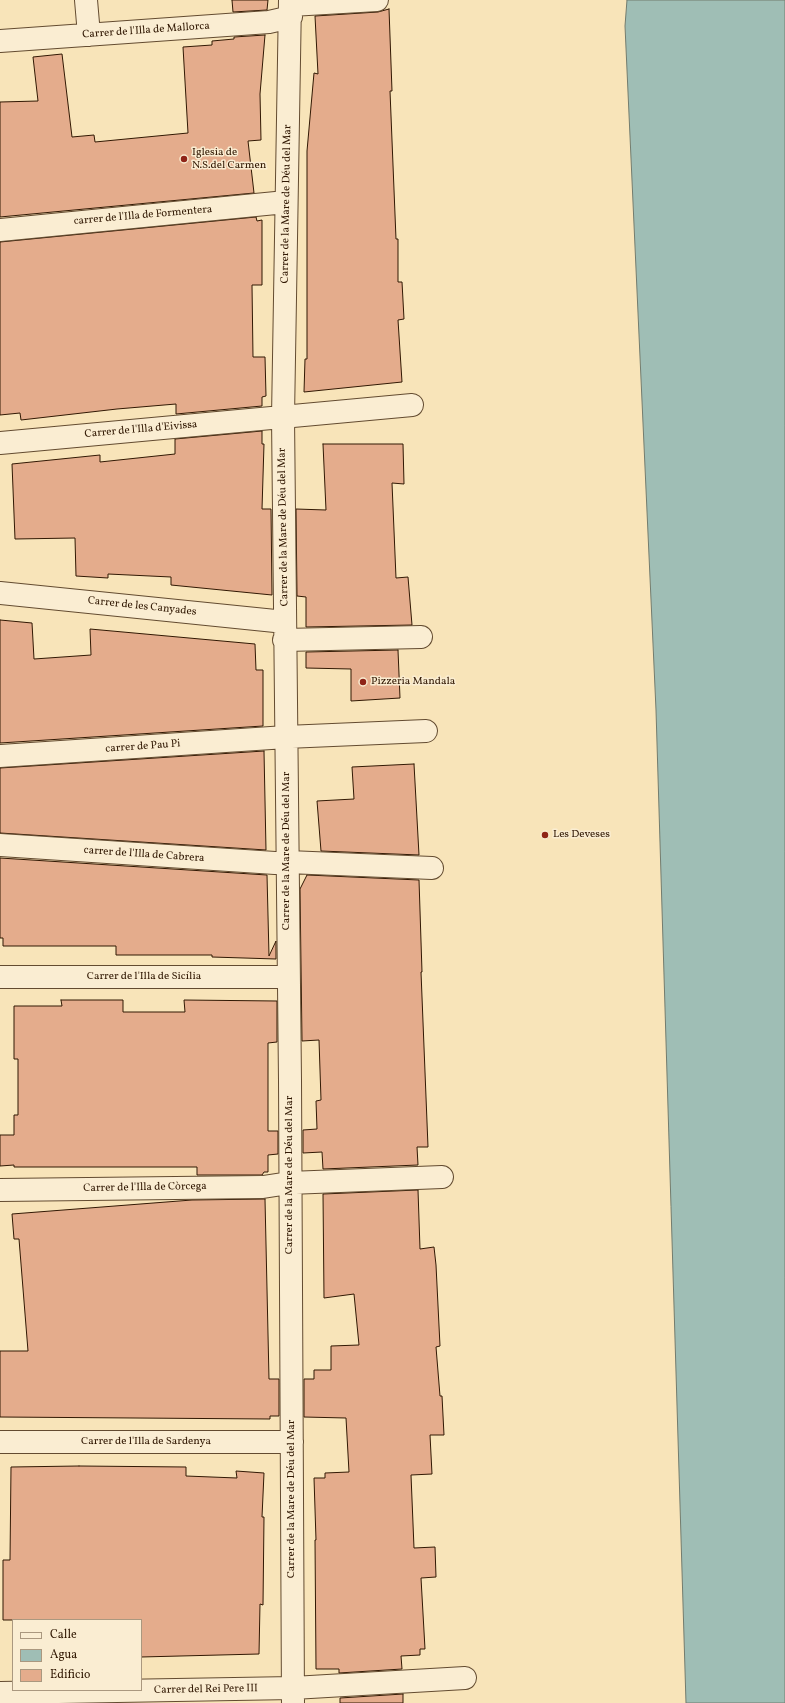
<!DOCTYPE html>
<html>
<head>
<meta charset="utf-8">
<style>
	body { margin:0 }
	#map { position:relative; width:785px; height:1703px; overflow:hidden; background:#f8e4b9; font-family:Vollkorn,serif }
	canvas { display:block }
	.legend { position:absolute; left:12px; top:1619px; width:130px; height:72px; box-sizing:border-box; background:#faedd2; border:1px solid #aa987f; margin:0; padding:5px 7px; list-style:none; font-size:12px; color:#311803 }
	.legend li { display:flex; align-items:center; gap:8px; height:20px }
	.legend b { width:20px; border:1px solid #aa987f }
</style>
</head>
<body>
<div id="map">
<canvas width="785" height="1703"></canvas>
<ul class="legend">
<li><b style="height:5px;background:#faedd2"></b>Calle</li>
<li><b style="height:11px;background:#9fbeb5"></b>Agua</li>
<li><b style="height:11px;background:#e4ac8c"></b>Edificio</li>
</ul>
</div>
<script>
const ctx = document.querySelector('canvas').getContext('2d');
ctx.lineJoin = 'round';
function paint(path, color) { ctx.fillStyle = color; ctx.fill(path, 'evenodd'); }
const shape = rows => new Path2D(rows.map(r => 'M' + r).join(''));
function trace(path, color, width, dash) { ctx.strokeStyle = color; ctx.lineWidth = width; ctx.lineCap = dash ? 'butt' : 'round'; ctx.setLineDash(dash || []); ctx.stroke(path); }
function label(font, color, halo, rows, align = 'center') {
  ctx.font = font + ' Vollkorn,serif'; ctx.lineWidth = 3; ctx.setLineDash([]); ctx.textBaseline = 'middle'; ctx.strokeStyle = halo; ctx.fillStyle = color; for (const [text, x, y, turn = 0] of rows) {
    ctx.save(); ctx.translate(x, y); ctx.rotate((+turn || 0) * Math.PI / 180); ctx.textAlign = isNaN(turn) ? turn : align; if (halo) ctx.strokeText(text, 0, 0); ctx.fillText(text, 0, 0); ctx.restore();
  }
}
const water = shape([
	[627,0,785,0,785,1703,686,1703,656,710,625,26,627,0]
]);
paint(water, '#9fbeb5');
trace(water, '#737c6e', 1);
const building = shape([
	[232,0,268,0,267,10,233,12,232,0],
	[389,9,392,91,390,91,396,239,398,239,398,282,402,282,404,319,398,320,402,382,304,392,305,359,307,359,307,151,314,73,318,74,315,16,378,12,389,9],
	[265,35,260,94,261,140,248,141,254,193,0,217,0,102,38,101,33,57,62,54,72,137,94,135,95,142,188,133,183,47,212,45,212,41,234,39,234,37,265,35],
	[256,217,257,221,262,220,262,285,252,285,253,357,265,357,266,396,262,397,262,406,176,414,176,404,164,405,117,409,21,420,20,413,0,415,0,242,256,217],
	[262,431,262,444,264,444,262,509,271,509,272,595,171,585,171,577,108,574,108,578,76,576,75,538,15,539,12,464,100,455,100,462,175,454,175,439,262,431],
	[323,444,403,444,404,484,392,483,396,578,408,577,412,625,306,627,306,597,297,596,296,509,326,510,323,444],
	[0,620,32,623,34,659,91,655,90,629,255,644,256,670,263,670,263,726,0,743,0,620],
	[398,650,400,698,351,701,351,669,306,668,306,652,398,650],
	[264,751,266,850,0,833,0,768,264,751],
	[414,764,419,855,321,851,317,801,354,799,352,767,414,764],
	[0,858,267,875,269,956,276,941,276,959,212,957,212,955,116,955,116,946,3,946,3,938,0,938,0,858],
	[307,875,419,880,422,972,421,972,428,1147,417,1147,418,1165,323,1169,322,1152,303,1153,303,1130,317,1129,316,1101,321,1100,319,1040,302,1041,300,889,307,875],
	[61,1000,123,1000,123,1012,185,1012,184,1000,277,1001,277,1042,268,1043,268,1131,278,1131,278,1154,268,1155,268,1172,264,1172,262,1175,197,1175,197,1167,14,1167,14,1165,0,1166,0,1135,14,1135,14,1115,18,1115,18,1059,14,1059,14,1006,62,1006,61,1000],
	[418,1190,420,1249,434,1247,436,1265,440,1346,436,1347,440,1396,442,1396,444,1435,430,1435,432,1474,411,1475,414,1548,435,1547,436,1577,421,1578,425,1649,420,1649,420,1655,401,1656,402,1669,339,1673,339,1669,316,1669,315,1540,316,1540,314,1478,325,1478,325,1473,349,1472,346,1418,304,1417,304,1379,314,1379,314,1370,331,1370,331,1346,359,1345,354,1294,324,1298,323,1194,418,1190],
	[265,1199,269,1379,279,1379,279,1416,270,1416,270,1419,0,1417,0,1351,28,1351,19,1239,14,1239,12,1214,192,1200,265,1199],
	[79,1466,186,1467,186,1476,237,1478,236,1471,264,1473,262,1517,264,1517,263,1605,260,1604,259,1654,141,1657,141,1620,3,1620,3,1560,10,1560,11,1467,79,1466],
	[403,1694,403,1703,340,1703,340,1698,403,1694]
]);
paint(building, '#e4ac8c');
trace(building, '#311803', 1);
const minor = shape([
	[86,0,89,35],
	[290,0,283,417,290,1080,293,1703],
	[291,5,377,0],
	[0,41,269,22,291,17],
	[0,230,286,202],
	[0,443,412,405],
	[0,593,285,622],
	[284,640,421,637],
	[0,756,286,737,426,731],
	[0,845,275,863,288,862,432,868],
	[0,977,288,977],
	[0,1190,263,1187,289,1183,442,1177],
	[0,1442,292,1442],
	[0,1693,293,1688,465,1678]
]);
trace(minor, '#634b30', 24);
trace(minor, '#faedd2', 22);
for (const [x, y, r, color] of [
	[184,159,4,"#8f2418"],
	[363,682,4,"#8f2418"],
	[545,835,4,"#8f2418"]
]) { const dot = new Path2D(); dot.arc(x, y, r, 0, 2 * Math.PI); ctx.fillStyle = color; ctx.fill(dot); trace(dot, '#faedd2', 1.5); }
label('11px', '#311803', '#faedd2', [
	["Carrer de l'Illa de Mallorca",146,31,-4],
	["Carrer de la Mare de Déu del Mar",287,204,-89],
	["carrer de l'Illa de Formentera",143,216,-5],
	["Carrer de l'Illa d'Eivissa",141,430,-5],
	["Carrer de la Mare de Déu del Mar",284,527,-91],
	["Carrer de les Canyades",142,607,6],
	["carrer de Pau Pi",143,747,-4],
	["Carrer de la Mare de Déu del Mar",287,851,-90],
	["carrer de l'Illa de Cabrera",144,855,4],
	["Carrer de l'Illa de Sicília",144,977],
	["Carrer de la Mare de Déu del Mar",290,1175,-90],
	["Carrer de l'Illa de Còrcega",145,1188,-1],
	["Carrer de l'Illa de Sardenya",146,1442],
	["Carrer de la Mare de Déu del Mar",292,1499,-90],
	["Carrer del Rei Pere III",206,1690,-1]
]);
label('11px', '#311803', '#faedd2', [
	["Iglesia de",192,153],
	["N.S.del Carmen",192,166],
	["Pizzeria Mandala",371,682],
	["Les Deveses",553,835]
], 'left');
</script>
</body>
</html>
